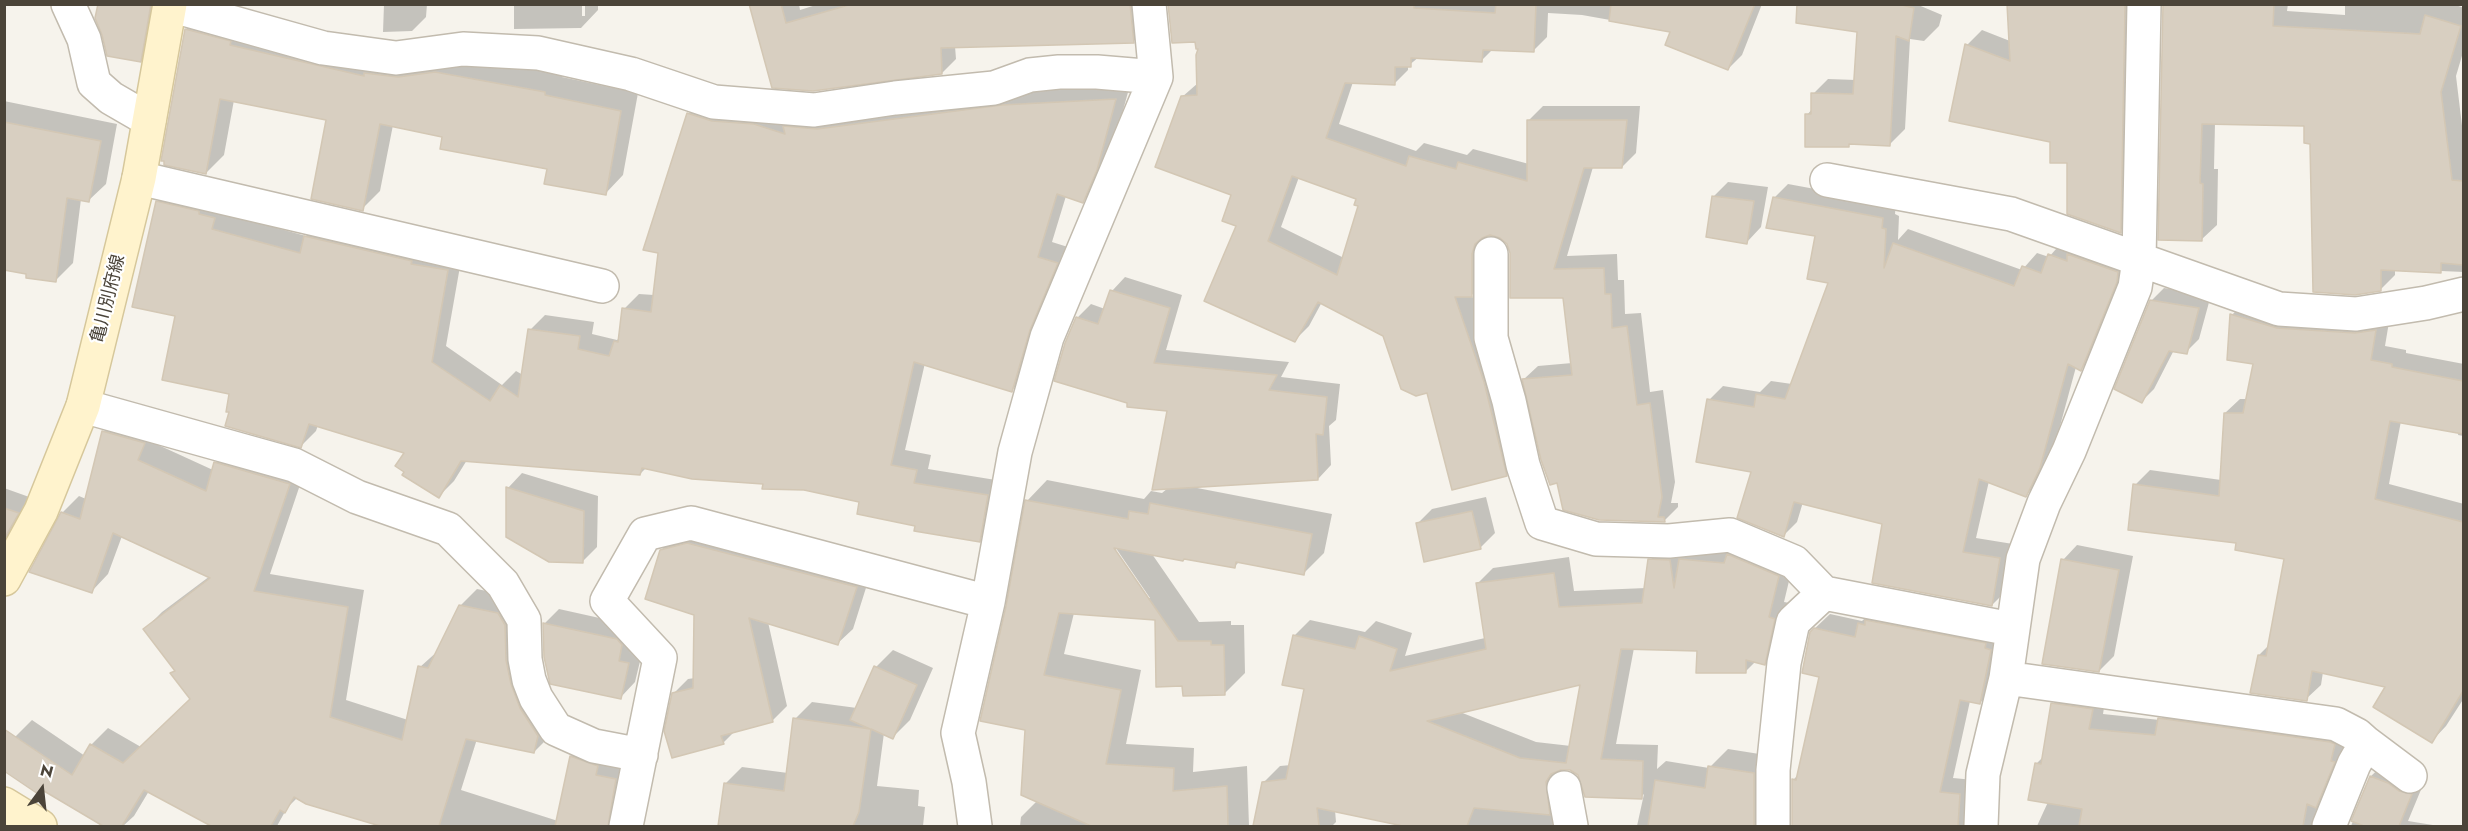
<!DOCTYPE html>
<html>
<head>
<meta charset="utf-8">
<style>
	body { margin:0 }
	#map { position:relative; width:2468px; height:831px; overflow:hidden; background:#f6f3ec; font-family:Jost,sans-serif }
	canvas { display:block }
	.frame { position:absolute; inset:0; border:6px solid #4b4439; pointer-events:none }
	.north { position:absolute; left:12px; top:759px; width:60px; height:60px; -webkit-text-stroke:4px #fff; paint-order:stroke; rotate:15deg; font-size:16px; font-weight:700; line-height:24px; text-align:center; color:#4b4439 }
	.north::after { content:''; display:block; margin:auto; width:21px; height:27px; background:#4b4439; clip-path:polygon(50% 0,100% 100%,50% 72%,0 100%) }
</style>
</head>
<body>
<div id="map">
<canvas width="2468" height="831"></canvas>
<div class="frame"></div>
<div class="north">N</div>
</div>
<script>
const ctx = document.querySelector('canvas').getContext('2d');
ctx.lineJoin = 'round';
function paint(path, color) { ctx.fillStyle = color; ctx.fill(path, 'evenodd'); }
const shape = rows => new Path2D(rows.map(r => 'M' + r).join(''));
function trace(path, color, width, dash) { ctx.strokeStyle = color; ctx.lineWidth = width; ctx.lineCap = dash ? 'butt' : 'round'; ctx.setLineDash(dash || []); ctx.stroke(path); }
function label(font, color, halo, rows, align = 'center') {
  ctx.font = font + ' Jost,"Noto Sans JP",sans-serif'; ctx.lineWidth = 4.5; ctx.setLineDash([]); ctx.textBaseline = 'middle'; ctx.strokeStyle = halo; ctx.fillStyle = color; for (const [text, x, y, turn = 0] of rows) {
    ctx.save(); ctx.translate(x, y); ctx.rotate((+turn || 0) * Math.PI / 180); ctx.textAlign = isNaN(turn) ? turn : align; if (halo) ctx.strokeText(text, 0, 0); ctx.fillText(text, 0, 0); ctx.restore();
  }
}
paint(shape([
	[99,4,162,4,155,46,140,60],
	[384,4,427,4,426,17,412,31,383,32],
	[514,4,582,4,582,16,585,16,585,4,598,4,598,10,581,28,514,29],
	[751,4,799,4,800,10,819,4,1145,4,1147,28,1133,42,955,46,956,59,942,73,813,90],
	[1169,4,1762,4,1742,55,1728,69,1672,31,1582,15,1548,13,1547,37,1533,51,1493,49,1482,60,1419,57,1408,66,1408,70,1394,84,1353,82,1339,124,1416,151,1424,143,1467,155,1473,149,1529,164,1529,120,1543,106,1640,106,1636,153,1622,167,1593,167,1567,256,1617,254,1618,280,1624,280,1625,314,1641,313,1650,392,1663,390,1675,482,1671,503,1678,503,1678,507,1664,521,1558,481,1524,379,1538,366,1572,363,1565,297,1511,253,1508,243,1501,236,1487,235,1485,282,1472,295,1497,368,1520,461,1506,475,1428,391,1384,335,1322,302,1309,326,1295,340,1238,225,1233,194,1182,97,1198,83,1200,47],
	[1299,177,1358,198,1359,205,1344,258,1281,227],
	[1804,4,1916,4,1942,15,1939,26,1924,41,1910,39,1905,129,1890,144,1851,143,1848,145,1807,115,1812,109,1813,94,1828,79,1856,80,1858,31],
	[2008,4,2139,4,2135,217,2120,231,2051,140,1951,120,1967,45,1982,30,2010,41],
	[2164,4,2288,4,2287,11,2345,15,2345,4,2453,4,2464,8,2464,49,2456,76,2464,142,2464,272,2395,269,2395,275,2380,290,2305,124,2215,123,2214,169,2218,169,2217,225,2202,239],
	[204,11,562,74,562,77,638,93,623,175,605,194,549,168,444,136,393,125,380,191,362,209,327,119,234,100,224,155,206,173,186,29],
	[1130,85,1111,154,1097,187,1082,202,1066,196,1052,242,1071,248,1027,375,1012,390,925,363,905,450,931,455,928,469,1002,481,994,525,979,540,917,525,861,500,764,482,646,468,640,474,467,460,454,481,439,496,406,452,318,425,316,431,301,446,231,411,231,393,177,315,158,202,173,187,226,214,306,236,320,221,462,255,446,346,502,385,516,371,523,375,530,330,545,315,594,322,592,334,617,340,620,337,624,309,639,294,654,295,688,114,703,98,1018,91],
	[4,101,117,124,106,184,88,201,81,199,73,263,56,280,4,269],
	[1728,182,1768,187,1761,227,1747,242,1713,197],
	[1788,184,1896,204,1895,214,1899,216,1898,240,1908,229,2022,270,2037,253,2049,257,2063,241,2132,258,2095,355,2081,369,2076,367,2053,452,2040,481,2026,495,1989,481,1976,538,2013,544,2006,591,1992,605,1883,522,1803,502,1797,522,1783,536,1752,471,1709,400,1723,386,1760,392,1771,381,1792,384,1830,281,1817,235,1774,198],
	[1125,277,1182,295,1166,350,1289,362,1281,377,1340,384,1336,420,1329,426,1331,465,1318,479,1192,487,1332,514,1324,553,1304,573,1240,561,1234,567,1152,554,1199,622,1231,621,1231,625,1244,625,1245,673,1224,694,1184,685,1156,619,1074,613,1064,654,1141,670,1126,744,1194,748,1193,772,1247,766,1249,826,1020,826,1021,817,1037,801,1027,729,1027,501,1047,480,1144,499,1151,491,1162,493,1168,488,1169,409,1129,402,1077,318,1091,304,1105,309,1112,291],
	[1111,541,1150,598,1147,598,1108,543],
	[2164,288,2211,295,2199,339,2186,352,2174,350,2154,389,2141,402,2151,301],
	[2246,300,2390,316,2385,346,2406,350,2406,353,2464,364,2464,436,2458,435,2459,431,2401,421,2389,484,2464,504,2464,698,2446,726,2432,741,2387,686,2323,672,2321,685,2306,699,2259,655,2269,645,2286,557,2238,542,2135,485,2150,470,2221,480,2225,413,2240,399,2248,399,2255,363,2232,315],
	[120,415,154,443,213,470,216,463,233,446,306,467,270,574,364,590,346,700,408,720,420,667,439,650,460,606,477,589,515,597,551,735,534,752,477,739,461,790,558,821,571,756,588,739,632,763,635,826,385,826,306,802,298,797,287,808,277,826,214,826,149,791,134,816,123,826,106,826,45,790,15,737,32,720,85,756,91,745,108,728,141,747,192,699,176,670,145,629,162,612,210,576,122,536,108,574,92,591,62,513,79,496,86,499,103,432],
	[522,473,598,496,597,547,582,562,508,488],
	[4,488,32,498,15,530,4,540],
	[1486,497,1495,533,1480,548,1417,524,1432,509],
	[677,535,871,572,853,629,838,643,768,622,787,706,772,721,735,731,723,743,673,694,688,679,695,678,695,614,661,550],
	[1666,544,1696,544,1794,560,1784,602,1790,603,1781,647,1764,663,1756,661,1745,672,1698,649,1634,648,1616,744,1658,745,1657,769,1666,761,1709,768,1728,749,1772,756,1787,826,1637,826,1644,794,1641,797,1580,775,1570,769,1562,768,1561,826,1410,826,1335,810,1336,822,1332,826,1254,826,1263,783,1280,766,1291,765,1306,688,1294,636,1310,620,1365,632,1376,621,1412,633,1405,656,1485,638,1477,584,1493,568,1569,557,1574,591,1646,588,1650,560],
	[1582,683,1571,746,1536,742,1460,712],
	[2077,545,2133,556,2114,656,2099,671,2063,560],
	[559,609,631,625,643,649,635,682,621,697,544,624],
	[1873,610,1999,629,1994,688,1980,703,1970,701,1953,778,1974,780,1971,820,1964,826,1793,826,1793,780,1799,774,1820,676,1811,632,1830,614,1862,621],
	[893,650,933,668,910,720,893,737,884,733,877,786,919,790,918,806,925,807,923,826,720,826,725,784,742,767,788,773,795,719,812,702,857,708,876,667],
	[2068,689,2106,695,2103,714,2160,720,2175,704,2349,730,2333,826,2266,826,2273,792,2211,785,2204,826,2037,826,2048,802,2037,763,2044,756,2053,704],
	[2386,762,2425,780,2408,821,2439,826,2351,826,2371,776]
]), '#0003');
const building = shape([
	[98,4,151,4,141,62,107,56,102,35,95,18,98,4],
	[749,4,781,4,786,23,852,4,1130,4,1134,43,941,48,942,74,813,91,772,88,749,4],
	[1168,4,1414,4,1414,8,1495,13,1496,4,1536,4,1534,52,1483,50,1482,62,1411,58,1411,67,1395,67,1395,85,1345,83,1326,138,1406,166,1409,156,1456,169,1458,162,1527,181,1527,120,1627,120,1622,168,1584,168,1554,269,1604,268,1605,294,1611,294,1612,328,1627,326,1637,405,1650,403,1662,497,1658,517,1664,517,1665,522,1599,520,1563,510,1557,483,1550,485,1541,460,1522,379,1572,375,1563,298,1510,298,1510,253,1507,244,1500,238,1490,235,1482,238,1475,244,1472,254,1472,297,1455,297,1484,382,1507,476,1452,490,1427,393,1416,396,1401,389,1383,336,1318,302,1295,342,1204,301,1236,226,1222,221,1231,195,1155,167,1181,96,1197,95,1196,55,1198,49,1196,49,1195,42,1172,43,1168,4],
	[1292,176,1356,199,1354,205,1358,206,1337,275,1268,241,1292,176],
	[1611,4,1755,4,1728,70,1665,45,1670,32,1609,21,1611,4],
	[1797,4,1898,4,1914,8,1909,41,1896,36,1890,146,1849,144,1849,147,1805,147,1805,114,1811,114,1811,93,1853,94,1857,32,1796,23,1797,4],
	[2007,4,2125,4,2121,233,2067,214,2067,163,2050,163,2050,142,1949,121,1965,44,2010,61,2007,4],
	[2163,4,2274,4,2273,26,2420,34,2425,15,2461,26,2441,92,2452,180,2463,181,2463,265,2441,263,2441,273,2381,270,2381,291,2355,295,2313,292,2310,144,2304,143,2304,126,2202,124,2200,183,2203,184,2202,241,2158,240,2163,4],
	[185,29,231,41,230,45,364,76,364,73,398,77,435,72,545,92,545,95,621,111,606,195,544,184,547,169,440,149,442,137,380,124,363,211,311,199,326,120,220,99,206,174,164,165,164,161,161,161,185,29],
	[1116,99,1097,170,1083,203,1057,194,1038,257,1058,263,1030,330,1012,392,914,362,891,465,917,470,914,483,988,495,980,542,914,531,915,526,857,514,859,502,804,490,762,489,763,484,692,479,642,468,640,475,461,461,439,498,402,475,404,472,395,466,404,453,309,424,301,448,225,426,229,412,226,412,229,394,162,380,175,316,132,307,156,201,199,211,199,214,215,218,212,229,300,253,304,236,412,261,411,264,448,270,432,362,490,401,500,385,518,397,528,329,580,336,578,349,609,356,614,341,618,342,622,308,651,312,658,253,643,250,687,113,712,121,754,124,785,134,783,126,817,129,1002,105,1116,99],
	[4,122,101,141,89,202,67,198,56,282,26,278,26,274,4,270,4,122],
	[1712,196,1754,201,1747,244,1706,237,1712,196],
	[1773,197,1883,218,1882,228,1886,229,1884,268,1893,243,2014,286,2022,266,2041,273,2048,254,2067,261,2067,254,2118,272,2117,282,2081,371,2068,364,2040,468,2026,497,1979,479,1963,552,2000,558,1992,606,1872,583,1882,524,1794,502,1784,537,1737,518,1751,472,1696,462,1707,399,1754,407,1756,394,1785,399,1828,283,1807,279,1815,236,1766,228,1773,197],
	[1110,290,1170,308,1154,363,1277,375,1269,390,1327,397,1323,435,1316,434,1318,480,1152,490,1167,411,1127,407,1127,403,1054,381,1065,343,1076,317,1098,324,1110,290],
	[2150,300,2199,308,2187,354,2169,351,2142,403,2114,389,2150,300],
	[2230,314,2277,328,2355,333,2376,330,2371,360,2392,364,2392,367,2463,381,2463,434,2390,421,2375,499,2463,522,2463,691,2432,743,2373,707,2385,687,2312,671,2307,701,2250,693,2258,655,2266,656,2284,559,2235,550,2236,543,2128,530,2133,484,2219,496,2224,413,2243,413,2253,364,2227,360,2230,314],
	[102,431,145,443,138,460,206,491,214,462,290,484,254,591,348,607,330,717,402,740,418,666,428,668,459,605,498,613,505,625,506,660,511,684,520,708,538,736,534,753,466,739,439,826,380,826,306,804,294,797,285,813,280,810,271,826,211,826,144,790,122,826,103,826,44,791,41,796,4,771,4,729,72,775,90,744,123,763,190,699,170,673,175,671,143,629,210,578,113,533,92,593,29,572,61,512,80,519,102,431],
	[506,487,584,511,583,563,549,562,506,537,506,487],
	[1025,500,1128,519,1129,511,1148,514,1150,503,1312,534,1304,575,1236,562,1235,568,1184,559,1183,561,1114,548,1178,641,1211,641,1211,645,1224,645,1225,695,1183,696,1182,686,1156,687,1155,620,1059,613,1044,675,1121,690,1106,764,1174,768,1173,791,1227,786,1228,826,1091,826,1021,795,1025,730,980,721,1006,606,1025,500],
	[4,508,19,513,4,539,4,508],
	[1472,511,1481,549,1424,562,1416,523,1472,511],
	[687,543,857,587,838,645,749,618,773,722,721,736,724,744,672,758,664,731,672,693,693,688,694,615,645,599,660,550,687,543],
	[1727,554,1779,576,1769,617,1775,619,1765,665,1746,660,1746,673,1696,673,1697,651,1621,649,1601,759,1643,761,1642,799,1585,797,1578,775,1570,770,1561,770,1551,774,1546,782,1550,815,1474,808,1467,826,1403,826,1317,808,1319,826,1253,826,1262,782,1286,779,1304,689,1282,685,1293,635,1355,649,1359,636,1397,649,1390,671,1486,649,1476,583,1554,573,1559,607,1642,603,1648,559,1670,560,1674,588,1679,559,1724,563,1727,554],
	[1580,685,1566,763,1520,758,1427,721,1580,685],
	[2061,559,2119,570,2099,672,2042,664,2061,559],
	[1865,620,1986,643,1985,648,1991,650,1980,704,1960,700,1940,792,1960,794,1958,826,1792,826,1792,779,1796,780,1819,677,1802,673,1810,632,1814,628,1855,637,1858,623,1865,625,1865,620],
	[543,623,617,639,622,645,619,661,629,663,621,699,550,684,544,657,543,623],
	[874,666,917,685,893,739,871,729,859,812,853,826,718,826,724,783,784,791,793,718,870,729,850,720,874,666],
	[2051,703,2093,709,2089,729,2155,735,2158,718,2330,742,2335,744,2331,761,2335,762,2316,808,2307,804,2303,826,2079,826,2082,809,2028,800,2035,763,2041,764,2051,703],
	[570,756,598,766,596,775,616,779,608,826,555,826,570,756],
	[1708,766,1754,773,1754,826,1648,826,1655,780,1705,788,1708,766],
	[2370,776,2388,783,2399,791,2412,794,2399,826,2364,826,2351,821,2370,776]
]);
paint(building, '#d8cfc1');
trace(building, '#d3c7b4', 1.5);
const street = shape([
	[68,4,84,39,94,83,111,98,149,120],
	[170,5,323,48,396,58,463,49,538,53,631,74,714,102,814,110,895,98,994,88,1030,75,1059,72,1097,72,1156,77],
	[139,178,602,286],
	[1827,180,2011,214,2279,309,2356,314,2426,303,2464,294],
	[1491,254,1491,338,1509,401,1523,465,1542,523,1596,539,1669,541,1730,535,1794,562,1824,593,2011,629],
	[83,406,294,465,357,497,448,529,503,584,524,620,525,659,529,680,536,698,556,729,594,746,641,755],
	[2006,678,2336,724,2357,735,2366,743,2354,764,2329,826],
	[2366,743,2410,776],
	[1564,788,1571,826],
	[626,826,660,658,607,601,645,534,691,523,988,602],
	[975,826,969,782,958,733,988,602,1015,452,1047,337,1156,77,1149,4],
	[1773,826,1773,770,1784,663,1793,622,1824,593],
	[1981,826,1983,774,2006,678,2023,559,2044,503,2069,451,2135,287,2139,260,2144,4]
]);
const secondary = shape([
	[4,579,41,511,83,406,139,178,170,4],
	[4,804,40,826]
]);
trace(street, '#c2bbae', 36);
trace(secondary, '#d6c79b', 36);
trace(street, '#fff', 33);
trace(secondary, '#fff3cd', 33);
label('18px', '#4b4439', '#fff', [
	["亀川別府線",109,299,-76]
]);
</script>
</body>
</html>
